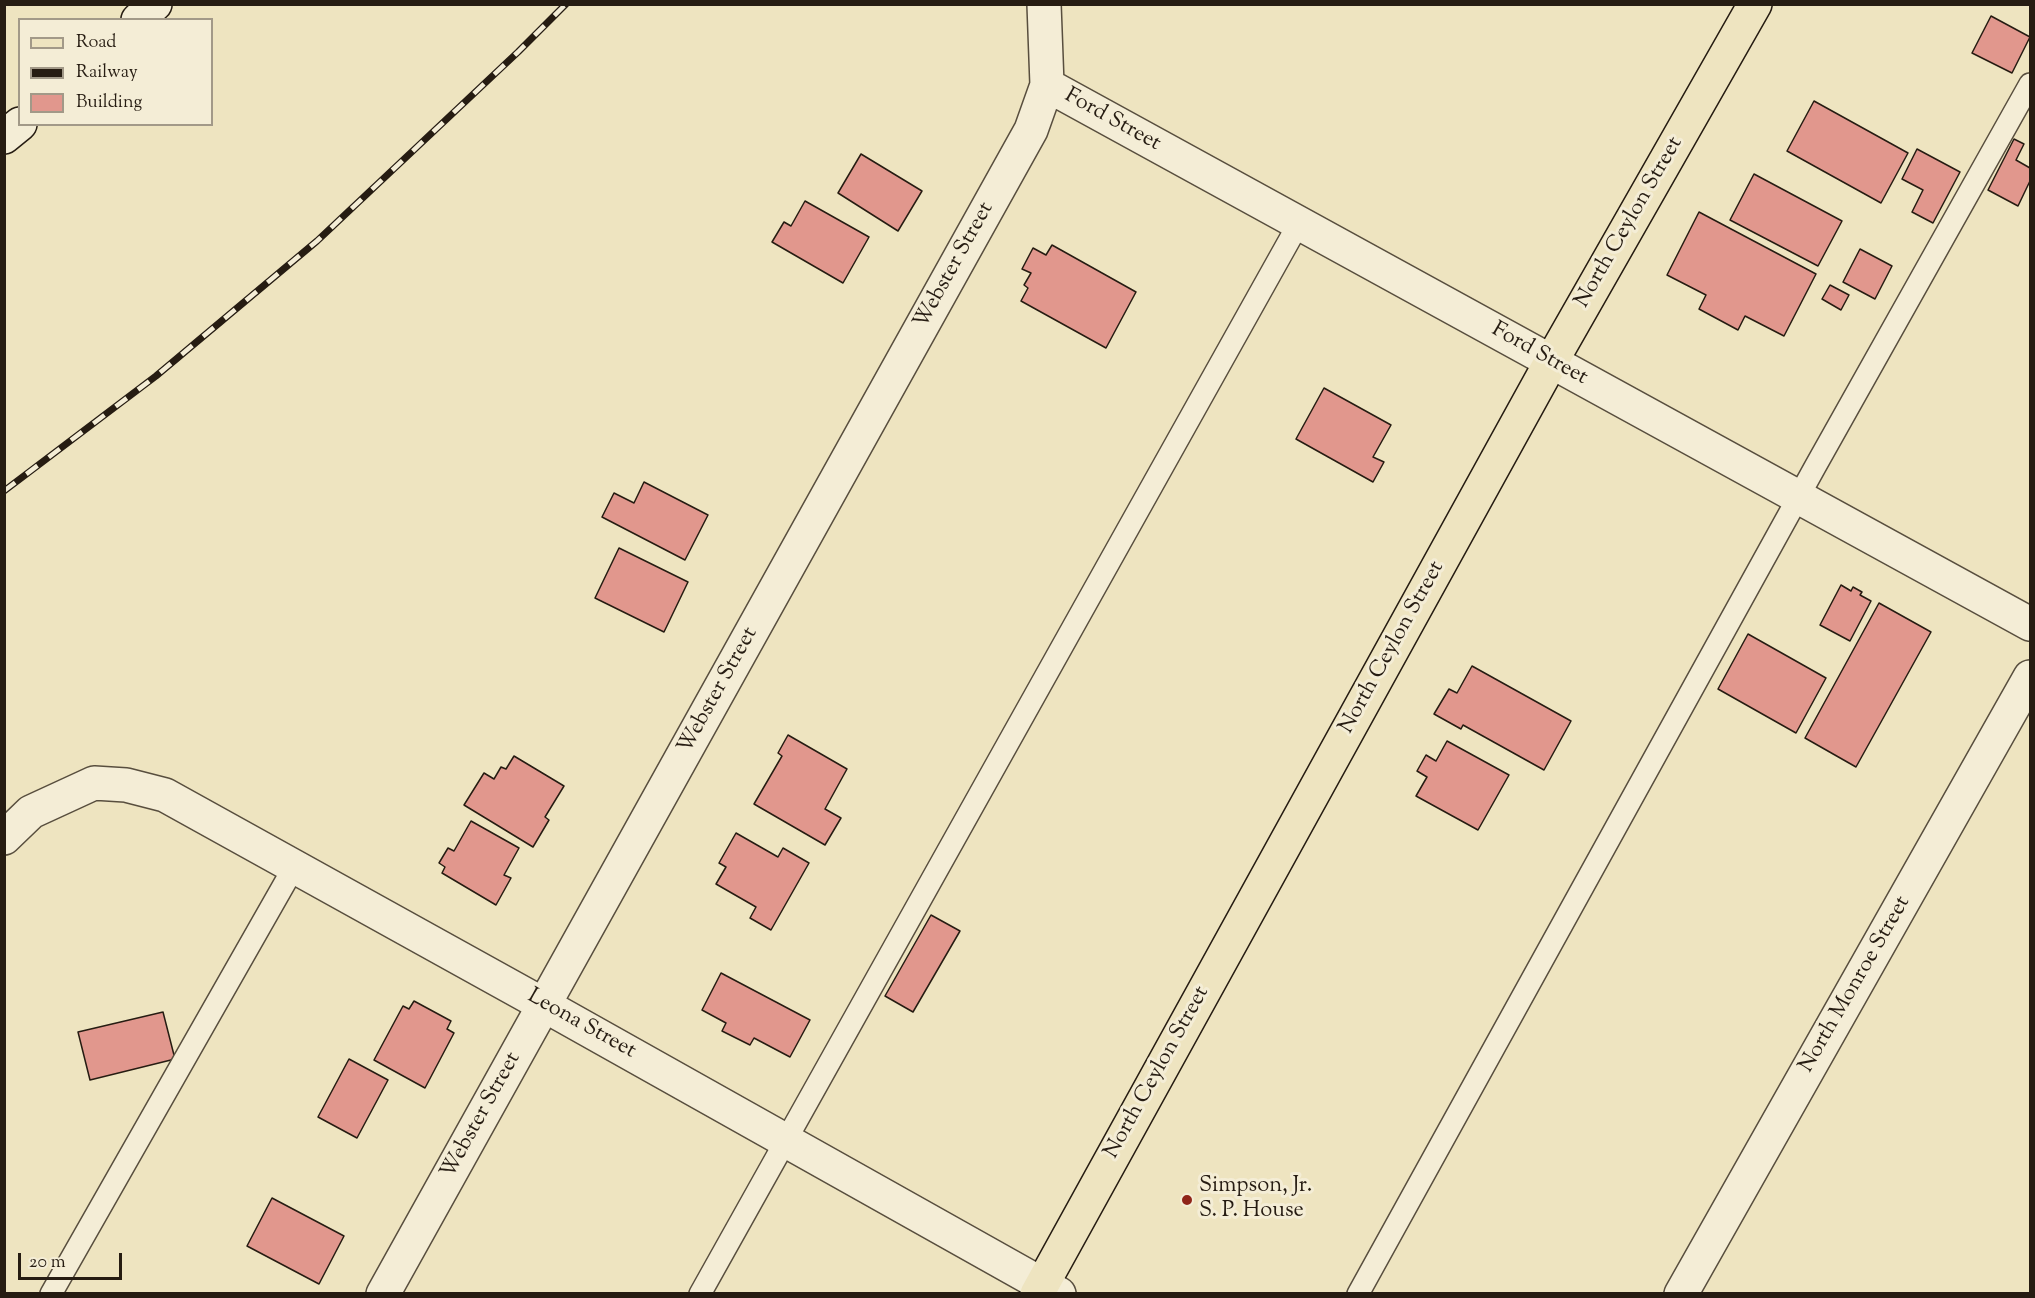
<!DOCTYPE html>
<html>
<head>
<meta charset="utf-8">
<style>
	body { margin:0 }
	#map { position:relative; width:2035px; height:1298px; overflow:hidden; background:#eee4c0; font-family:"Sorts Mill Goudy",serif }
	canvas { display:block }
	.frame { position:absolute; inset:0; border:6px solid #261c12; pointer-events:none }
	.legend { position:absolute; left:18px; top:18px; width:195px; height:108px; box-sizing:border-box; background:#f4edd6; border:2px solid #a29988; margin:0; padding:8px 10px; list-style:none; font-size:18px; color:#261c12 }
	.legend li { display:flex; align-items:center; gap:12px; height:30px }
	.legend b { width:30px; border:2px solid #a29988 }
	.scale { position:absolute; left:18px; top:1253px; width:104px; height:27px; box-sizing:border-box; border:3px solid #261c12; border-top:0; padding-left:8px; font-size:18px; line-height:21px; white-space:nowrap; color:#261c12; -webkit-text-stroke:4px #f4edd6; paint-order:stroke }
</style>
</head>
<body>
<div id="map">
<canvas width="2035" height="1298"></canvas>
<div class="frame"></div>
<ul class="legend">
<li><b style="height:8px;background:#eee4c0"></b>Road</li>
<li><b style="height:8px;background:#261c12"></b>Railway</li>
<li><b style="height:16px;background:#e1978d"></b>Building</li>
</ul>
<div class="scale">20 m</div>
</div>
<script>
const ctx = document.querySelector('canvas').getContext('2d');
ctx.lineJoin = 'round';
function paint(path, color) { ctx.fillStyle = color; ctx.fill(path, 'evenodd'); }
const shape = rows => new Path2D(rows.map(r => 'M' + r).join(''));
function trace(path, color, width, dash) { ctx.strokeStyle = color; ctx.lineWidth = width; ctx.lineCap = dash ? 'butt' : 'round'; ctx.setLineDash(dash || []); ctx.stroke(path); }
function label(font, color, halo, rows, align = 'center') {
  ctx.font = font + ' "Sorts Mill Goudy",serif'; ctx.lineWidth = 6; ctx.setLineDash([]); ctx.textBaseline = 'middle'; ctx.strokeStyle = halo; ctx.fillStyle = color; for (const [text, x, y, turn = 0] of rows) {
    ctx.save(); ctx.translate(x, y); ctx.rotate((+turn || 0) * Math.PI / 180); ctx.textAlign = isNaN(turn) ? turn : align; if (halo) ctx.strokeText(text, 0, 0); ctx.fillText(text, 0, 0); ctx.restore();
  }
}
const building = shape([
	[1991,16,2030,37,2012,73,1972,53,1991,16],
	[1814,101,1908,153,1881,203,1787,151,1814,101],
	[2014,139,2024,144,2016,160,2030,168,2030,181,2018,206,1988,190,2014,139],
	[1917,149,1960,172,1933,223,1912,212,1923,190,1902,179,1917,149],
	[861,154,922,191,898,231,838,193,861,154],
	[1754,174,1842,221,1818,266,1730,220,1754,174],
	[805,201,869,237,843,283,772,242,784,222,791,226,805,201],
	[1699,212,1816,274,1784,336,1745,316,1738,330,1699,309,1706,295,1667,275,1699,212],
	[1052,245,1136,292,1106,348,1021,301,1028,288,1024,285,1031,273,1022,269,1033,248,1046,255,1052,245],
	[1860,249,1892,266,1875,299,1843,282,1860,249],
	[1830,285,1849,295,1841,310,1822,299,1830,285],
	[1324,388,1391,425,1373,457,1384,462,1373,482,1296,439,1324,388],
	[644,482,708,515,685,560,602,517,614,493,634,503,644,482],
	[619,548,688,582,664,632,595,598,619,548],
	[1841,585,1851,591,1853,587,1862,592,1860,595,1871,601,1850,641,1820,625,1841,585],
	[1879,603,1931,632,1856,767,1805,738,1879,603],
	[1748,634,1826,678,1796,733,1718,689,1748,634],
	[1472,666,1571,721,1544,770,1463,725,1461,729,1434,714,1449,689,1457,693,1472,666],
	[788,735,847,769,825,809,841,818,825,845,754,804,782,756,778,753,788,735],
	[1447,741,1509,775,1478,830,1416,796,1427,777,1417,771,1426,755,1436,761,1447,741],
	[514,756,564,786,545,817,549,820,533,847,464,805,484,773,494,779,501,767,506,769,514,756],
	[471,821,519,848,504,875,511,878,496,905,442,873,445,867,439,863,448,848,454,851,471,821],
	[736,833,778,857,783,848,809,863,771,930,750,918,756,907,716,884,726,867,719,863,736,833],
	[931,915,960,931,913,1012,885,996,931,915],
	[721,973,810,1020,790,1057,754,1038,750,1045,722,1031,726,1023,702,1010,721,973],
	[414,1001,451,1021,447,1029,454,1033,425,1088,374,1060,403,1006,409,1009,414,1001],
	[163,1012,175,1059,90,1080,78,1032,163,1012],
	[349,1059,388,1080,357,1138,318,1117,349,1059],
	[272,1198,344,1236,319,1284,247,1246,272,1198]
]);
paint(building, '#e1978d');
trace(building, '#261c12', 1.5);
const lane = shape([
	[51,1294,294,867],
	[700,1294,1299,223],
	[1358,1294,1815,467,2030,84]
]);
const street = shape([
	[1047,85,2030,624],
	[4,838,31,812,94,783,126,785,165,795,544,1005,1059,1294],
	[383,1294,1031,130,1047,85,1044,4],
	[1681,1294,2030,677]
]);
const secondary = shape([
	[138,20,155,4],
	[4,137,20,124]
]);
const primary = shape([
	[1037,1294,1551,362,1755,4]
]);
trace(lane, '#584e3e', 24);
trace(street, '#584e3e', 36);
trace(secondary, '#261c12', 36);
trace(primary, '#261c12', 36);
trace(lane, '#f4edd6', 21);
trace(street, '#f4edd6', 33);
trace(secondary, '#f4edd6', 33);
trace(primary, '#eee4c0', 33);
const rail = shape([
	[4,491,156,376,317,241,518,52,566,4]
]);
trace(rail, '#261c12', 7);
trace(rail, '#f4edd6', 4.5, [14]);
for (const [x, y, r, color] of [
	[1187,1200,6,"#8f2418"]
]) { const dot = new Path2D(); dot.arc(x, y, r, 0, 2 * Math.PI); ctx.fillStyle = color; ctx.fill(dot); trace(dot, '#f4edd6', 2); }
label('22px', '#261c12', '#f4edd6', [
	["Ford Street",1112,121,29],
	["North Ceylon Street",1630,223,-60],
	["Webster Street",955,266,-61],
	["Ford Street",1539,355,29],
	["North Ceylon Street",1393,648,-61],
	["Webster Street",719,691,-61],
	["North Monroe Street",1856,985,-60],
	["Leona Street",581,1025,29],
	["North Ceylon Street",1158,1073,-61],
	["Webster Street",482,1116,-61]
]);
label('22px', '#261c12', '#f4edd6', [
	["Simpson, Jr.",1199,1187],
	["S. P. House",1199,1212]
], 'left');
</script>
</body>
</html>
